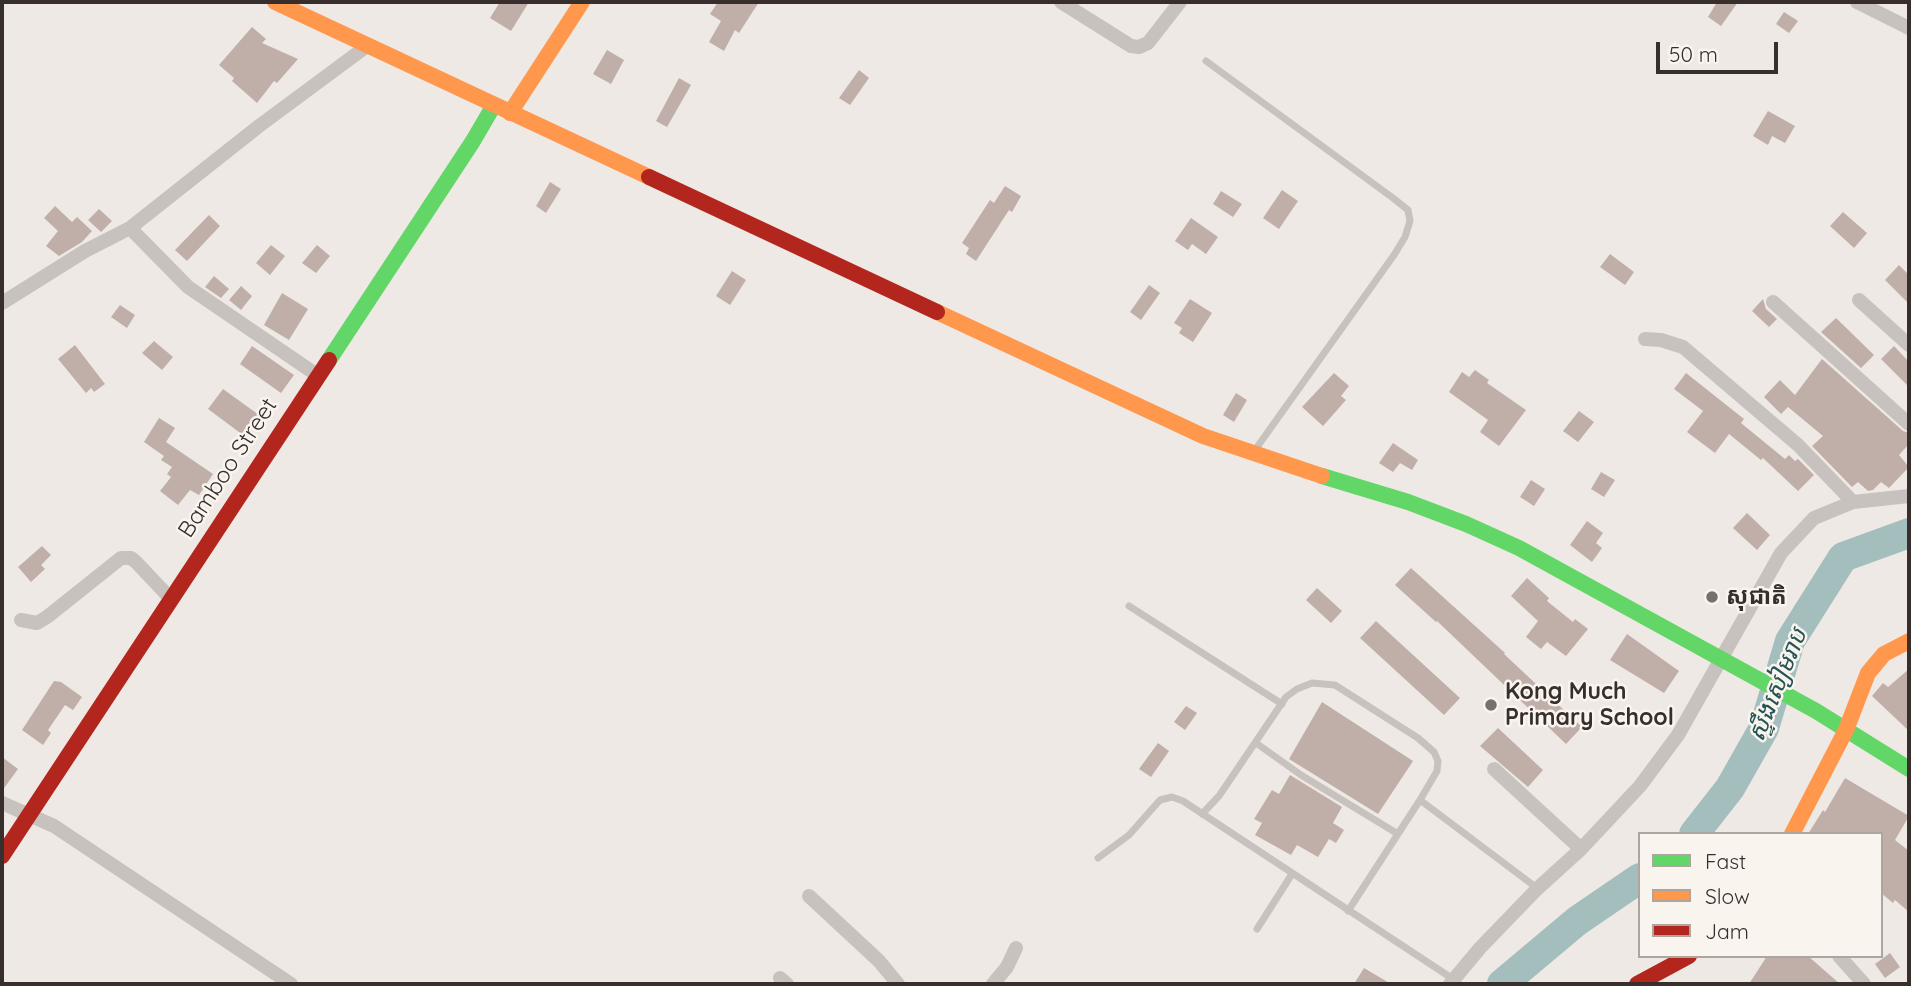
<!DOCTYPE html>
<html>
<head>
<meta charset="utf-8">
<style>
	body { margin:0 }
	#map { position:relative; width:1911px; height:986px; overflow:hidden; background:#eee9e4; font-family:Quicksand,sans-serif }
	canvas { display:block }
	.frame { position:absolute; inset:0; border:4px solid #382f2c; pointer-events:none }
	.legend { position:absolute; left:1638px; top:832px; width:245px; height:126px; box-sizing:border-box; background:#f9f4ee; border:2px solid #aca5a0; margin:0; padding:9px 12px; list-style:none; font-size:21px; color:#382f2c }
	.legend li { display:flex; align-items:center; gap:14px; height:35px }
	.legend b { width:35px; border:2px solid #aca5a0 }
	.scale { position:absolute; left:1656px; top:42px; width:122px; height:32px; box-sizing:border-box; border:4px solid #382f2c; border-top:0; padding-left:9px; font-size:21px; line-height:24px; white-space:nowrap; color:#382f2c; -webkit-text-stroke:5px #f9f4ee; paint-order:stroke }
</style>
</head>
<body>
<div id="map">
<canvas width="1911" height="986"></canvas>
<div class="frame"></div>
<ul class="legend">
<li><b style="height:9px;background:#63d668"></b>Fast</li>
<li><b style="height:9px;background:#ff974d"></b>Slow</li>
<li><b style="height:9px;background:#b3261e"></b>Jam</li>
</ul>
<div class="scale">50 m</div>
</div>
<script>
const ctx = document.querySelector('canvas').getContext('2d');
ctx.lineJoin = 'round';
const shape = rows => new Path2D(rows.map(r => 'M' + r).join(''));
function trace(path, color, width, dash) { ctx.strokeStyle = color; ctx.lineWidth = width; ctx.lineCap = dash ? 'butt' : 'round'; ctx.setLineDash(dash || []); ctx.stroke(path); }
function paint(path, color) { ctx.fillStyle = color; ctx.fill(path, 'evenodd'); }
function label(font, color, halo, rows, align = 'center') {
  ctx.font = font + ' Quicksand,"Noto Sans Khmer",sans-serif'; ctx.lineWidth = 5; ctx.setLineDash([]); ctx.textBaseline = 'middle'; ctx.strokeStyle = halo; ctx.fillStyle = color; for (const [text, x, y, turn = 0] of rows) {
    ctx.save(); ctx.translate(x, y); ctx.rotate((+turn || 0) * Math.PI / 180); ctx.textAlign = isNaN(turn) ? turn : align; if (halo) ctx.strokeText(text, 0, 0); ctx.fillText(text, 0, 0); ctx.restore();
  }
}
trace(shape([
	[1694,834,1730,788,1764,728,1790,641,1843,557,1909,533],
	[1502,984,1577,921,1640,878]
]), '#a3bebd', 30);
paint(shape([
	[500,2,529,2,511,31,490,18],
	[718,2,759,2,739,33,735,30,724,51,709,42,721,21,710,14],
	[1717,2,1738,2,1721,26,1708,17],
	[1784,12,1798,21,1789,33,1776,24],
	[252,27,266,39,262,43,298,59,277,83,274,81,257,103,232,81,234,78,219,65],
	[607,50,624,60,611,84,593,74],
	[859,70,869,78,850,105,839,98],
	[679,78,691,85,667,127,656,121],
	[1768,111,1795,126,1785,143,1772,136,1768,145,1753,136],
	[550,182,561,189,546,213,536,206],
	[1005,186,1021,196,1012,212,1009,210,976,261,966,254,969,248,962,243,990,200,994,203],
	[1282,190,1298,201,1279,229,1263,218],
	[1221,191,1242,204,1233,217,1213,204],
	[55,206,72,222,77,217,92,231,82,242,59,256,46,246,58,231,44,218],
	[99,209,112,221,101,232,88,220],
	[1843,212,1867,233,1854,248,1830,226],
	[209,215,220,226,187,261,175,250],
	[1191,218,1218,237,1206,254,1192,244,1188,250,1175,241],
	[271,245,285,256,270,275,256,263],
	[317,245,330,256,316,273,302,263],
	[1610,254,1634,272,1625,285,1600,267],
	[1899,265,1909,275,1909,304,1885,280],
	[732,271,746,280,730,305,716,296],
	[214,276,229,289,221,298,205,287],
	[1149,285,1160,293,1141,320,1130,312],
	[241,286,252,296,241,310,229,300],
	[282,293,308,309,289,340,264,325],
	[1190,299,1212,313,1193,342,1179,333,1182,328,1174,323],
	[1763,299,1766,309,1777,319,1769,327,1752,311],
	[120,305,135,315,127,328,111,317],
	[1836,318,1874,355,1861,368,1821,332],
	[154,341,173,357,162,370,142,353],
	[75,345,105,384,94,392,91,388,86,393,58,359],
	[252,346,294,375,281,393,240,364],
	[1894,346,1909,362,1909,387,1881,359],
	[1822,359,1903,431,1909,433,1909,444,1899,455,1909,467,1889,488,1881,482,1873,490,1868,491,1858,482,1852,487,1812,446,1823,436,1788,407,1781,414,1764,397,1780,380,1795,395],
	[1475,370,1489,380,1487,383,1526,410,1499,446,1480,432,1488,420,1449,392,1462,372,1469,377],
	[1334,373,1349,386,1341,396,1346,400,1323,426,1302,407],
	[1686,373,1744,419,1741,423,1785,459,1789,455,1795,461,1798,459,1814,475,1798,491,1763,458,1761,460,1729,434,1715,453,1687,432,1703,411,1674,389],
	[223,389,259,415,243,435,208,409],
	[1236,393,1247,400,1234,422,1223,415],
	[1579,411,1594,422,1578,442,1563,431],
	[159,418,175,428,166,442,213,474,199,495,190,490,178,505,160,491,171,477,167,474,172,467,161,460,164,456,144,442],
	[1393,443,1418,460,1412,470,1400,463,1393,472,1379,463],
	[1601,472,1615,480,1604,497,1591,489],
	[1531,480,1545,489,1534,506,1520,497],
	[1747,513,1770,535,1757,550,1733,528],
	[1587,521,1603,533,1596,543,1602,548,1592,562,1570,545],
	[42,546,51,555,41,565,45,569,31,582,18,567],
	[1411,568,1505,653,1504,654,1582,727,1566,744,1437,621,1436,622,1395,585],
	[1527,578,1549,598,1547,601,1573,622,1575,619,1588,629,1566,656,1547,642,1541,649,1526,637,1538,621,1511,596],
	[1317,588,1342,611,1331,623,1306,600],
	[1376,621,1460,698,1444,715,1360,638],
	[1627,634,1679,671,1664,693,1610,660],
	[1909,669,1909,731,1872,696,1883,683,1888,687],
	[54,681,61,682,82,697,73,710,65,705,48,730,51,733,43,745,22,730],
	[1322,702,1413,761,1378,814,1289,759],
	[1186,706,1197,713,1185,730,1174,722],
	[1498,728,1543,770,1528,787,1480,746],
	[1158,743,1169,751,1151,777,1139,769],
	[2,757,18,769,2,791],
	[1290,775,1342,807,1333,823,1344,830,1336,843,1329,839,1318,857,1297,845,1291,855,1255,835,1262,823,1254,819,1272,790,1279,794],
	[1845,778,1909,816,1895,840,1909,851,1909,912,1895,900,1893,903,1881,893,1881,834,1808,834,1823,810,1825,812],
	[1890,953,1900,967,1885,978,1875,964],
	[1767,956,1808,956,1840,984,1749,984],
	[1364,968,1391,984,1354,984]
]), '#c0afa8');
trace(shape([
	[1206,61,1393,198,1408,210,1410,221,1405,237,1394,255,1255,450],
	[1129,606,1282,704],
	[1256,743,1301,775,1398,834],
	[1420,800,1537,888],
	[1202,814,1219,796,1286,697,1297,689,1312,683,1335,685,1418,738,1434,752,1438,761,1437,771,1420,800,1348,911],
	[1098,858,1129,835,1160,800,1172,797,1183,801,1453,979],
	[1257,929,1292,874]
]), '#c7c2be', 7);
trace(shape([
	[1061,2,1131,46,1139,47,1148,43,1180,2],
	[1857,2,1909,28],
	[130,228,188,287,317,375],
	[1859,300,1909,345],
	[1773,302,1909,424],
	[2,303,85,251,130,228,259,126,367,46],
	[1645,339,1661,340,1683,347,1798,445,1853,502],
	[21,620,37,623,47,617,121,558,131,558,136,562,170,598],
	[1494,769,1581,849],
	[2,803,54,826,291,984],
	[809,896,879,961,898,984],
	[1839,956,1864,984],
	[780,978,787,984],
	[993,984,1007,967,1016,948],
	[1450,984,1480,948,1537,889,1581,849,1640,786,1678,735,1781,553,1814,518,1853,502,1909,496]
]), '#c7c2be', 14);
trace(shape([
	[329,360,473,141,494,105],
	[1322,476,1408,502,1466,524,1519,548,1816,711,1909,769]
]), '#63d668', 16);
trace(shape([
	[275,2,649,177],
	[510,113,582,2],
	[937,312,1203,436,1322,476],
	[1792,834,1846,730,1868,673,1884,654,1909,641]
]), '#ff974d', 16);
trace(shape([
	[649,177,937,312],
	[2,856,329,360],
	[1637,984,1689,956]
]), '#b3261e', 16);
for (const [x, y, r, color] of [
	[1712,597,7,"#78706c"],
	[1491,705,7,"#78706c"]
]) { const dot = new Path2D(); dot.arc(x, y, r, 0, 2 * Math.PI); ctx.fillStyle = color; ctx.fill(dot); trace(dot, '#f9f4ee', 2.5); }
label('23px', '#382f2c', '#f9f4ee', [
	["Bamboo Street",228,468,-57]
]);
label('bold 23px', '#382f2c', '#f9f4ee', [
	["សុជាតិ",1726,597],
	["Kong Much",1505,692],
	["Primary School",1505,718]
], 'left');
label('italic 24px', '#255456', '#f9f4ee', [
	["ស្ទឹងសៀមរាប",1778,685,-68]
]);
</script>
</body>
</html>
